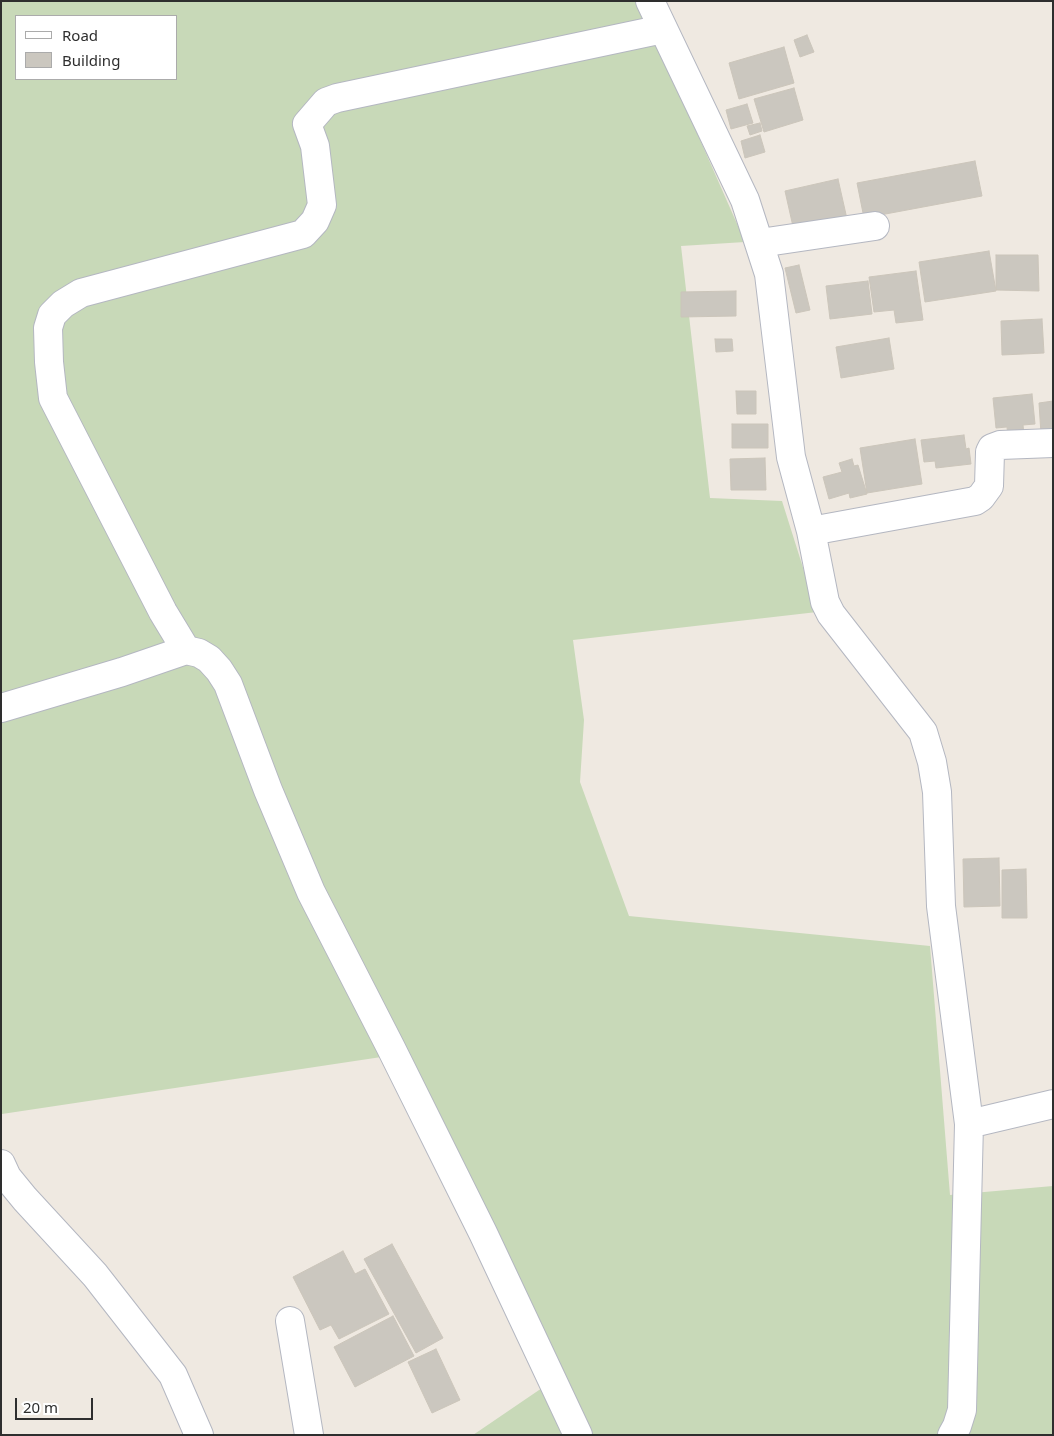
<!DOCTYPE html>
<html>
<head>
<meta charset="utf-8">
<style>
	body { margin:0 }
	#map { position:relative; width:1054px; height:1436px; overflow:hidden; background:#efe9e1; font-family:"Noto Sans",sans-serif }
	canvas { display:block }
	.frame { position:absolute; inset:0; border:2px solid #2e2e2e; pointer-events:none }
	.legend { position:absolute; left:15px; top:15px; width:162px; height:65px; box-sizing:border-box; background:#fff; border:1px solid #ababab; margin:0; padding:6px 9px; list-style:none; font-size:15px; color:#2e2e2e }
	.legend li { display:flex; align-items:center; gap:10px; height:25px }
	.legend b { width:25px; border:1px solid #ababab }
	.scale { position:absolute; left:15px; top:1398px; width:78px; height:22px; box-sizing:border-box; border:2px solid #2e2e2e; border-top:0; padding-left:6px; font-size:15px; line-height:18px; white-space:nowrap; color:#2e2e2e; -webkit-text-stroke:4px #fff; paint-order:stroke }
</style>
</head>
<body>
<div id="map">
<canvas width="1054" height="1436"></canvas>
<div class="frame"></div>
<ul class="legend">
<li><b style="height:6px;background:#fff"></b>Road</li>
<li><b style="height:14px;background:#cbc7bf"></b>Building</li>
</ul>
<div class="scale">20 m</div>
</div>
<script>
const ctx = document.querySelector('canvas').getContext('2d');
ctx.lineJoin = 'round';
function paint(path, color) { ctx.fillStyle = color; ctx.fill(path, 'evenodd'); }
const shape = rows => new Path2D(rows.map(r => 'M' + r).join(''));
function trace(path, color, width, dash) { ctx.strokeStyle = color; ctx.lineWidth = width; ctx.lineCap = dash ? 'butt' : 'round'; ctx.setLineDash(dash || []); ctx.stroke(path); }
paint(shape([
	[1,1,639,1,745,242,681,246,710,498,782,501,817,612,573,640,584,720,580,782,629,916,930,946,950,1195,1053,1186,1053,1435,473,1435,542,1388,388,1056,2,1114],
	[16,16,176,16,176,79,16,79]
]), '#c8d9b8');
const building = shape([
	[807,35,814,52,800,57,794,40,807,35],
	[784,47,794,83,739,99,729,63,784,47],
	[794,88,803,120,764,132,754,99,794,88],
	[747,104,753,123,731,129,726,110,747,104],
	[760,123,762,131,750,135,747,126,760,123],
	[760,135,765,152,745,158,741,141,760,135],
	[975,161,982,196,864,218,857,183,975,161],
	[838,179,847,219,794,231,785,191,838,179],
	[989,251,996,291,925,302,919,262,989,251],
	[996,255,1038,255,1039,291,996,290,996,255],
	[799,265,810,310,796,313,785,268,799,265],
	[916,271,923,320,896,323,894,310,874,312,869,277,916,271],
	[868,281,872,314,830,319,826,286,868,281],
	[736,291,736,316,681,317,681,292,736,291],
	[1042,319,1044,353,1002,355,1001,321,1042,319],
	[889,338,894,369,841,378,836,347,889,338],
	[715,339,732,339,733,351,716,352,715,339],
	[736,391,756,391,756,414,737,414,736,391],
	[1032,394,1035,424,1023,425,1024,435,1008,437,1007,427,996,428,993,398,1032,394],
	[1053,401,1053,433,1041,434,1039,403,1053,401],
	[732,424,768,424,768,448,732,448,732,424],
	[964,435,966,449,969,448,971,464,936,468,935,461,924,462,921,440,964,435],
	[915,439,922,484,867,493,860,448,915,439],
	[765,458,766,490,731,490,730,459,765,458],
	[852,459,854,466,858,465,867,494,850,498,849,493,829,499,823,477,842,472,839,463,852,459],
	[999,858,1000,906,964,907,963,859,999,858],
	[1026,869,1027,918,1002,918,1002,870,1026,869],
	[392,1244,443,1338,416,1353,364,1259,392,1244],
	[343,1251,355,1274,365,1269,389,1314,339,1339,331,1325,320,1330,293,1277,343,1251],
	[393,1316,414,1356,355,1387,334,1347,393,1316],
	[436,1349,460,1400,432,1413,408,1362,436,1349]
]);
paint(building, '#cbc7bf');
trace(building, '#cbc5ba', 1);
const minor = shape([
	[650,1,745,200,769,274,791,457,811,531,825,602,831,614,923,732,932,762,937,792,941,906,969,1124],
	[760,243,875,226],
	[811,531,975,501,981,497,989,486,990,452,992,448,1000,445,1053,443],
	[186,650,163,612,53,398,49,362,48,328,52,315,63,304,81,293,303,234,315,221,322,205,315,146,307,124,326,102,337,98,663,29],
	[1,708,122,672,186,650,199,653,209,659,219,670,228,684,268,790,311,892,391,1048,483,1233,578,1435],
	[1,1164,7,1177,25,1199,95,1275,173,1375,199,1435],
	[290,1321,309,1435],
	[952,1435,957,1426,962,1410,969,1124,1053,1104]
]);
trace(minor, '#b4b7c1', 30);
trace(minor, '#fff', 28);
</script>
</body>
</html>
